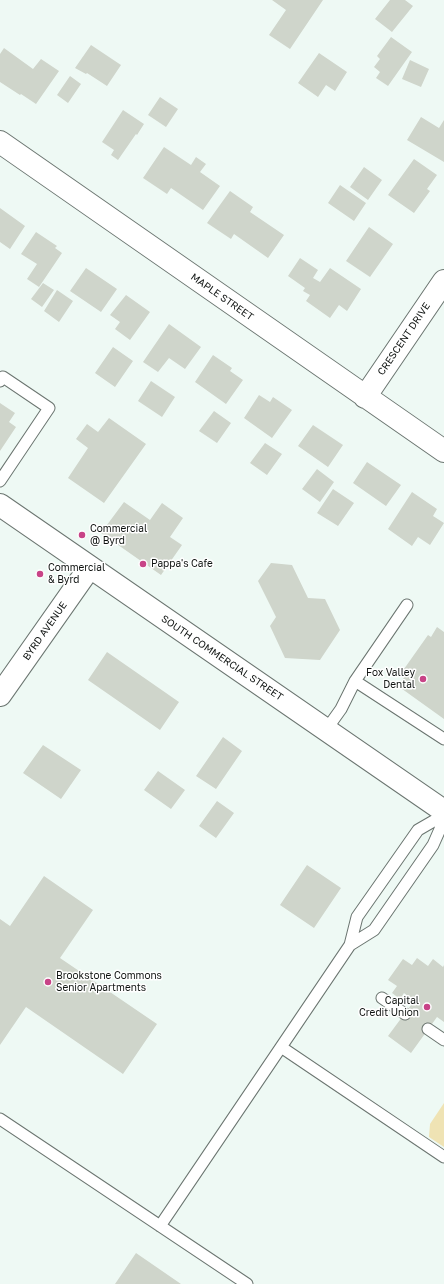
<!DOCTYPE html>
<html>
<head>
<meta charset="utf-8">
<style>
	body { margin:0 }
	canvas { display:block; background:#eef9f4 }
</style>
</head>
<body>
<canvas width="444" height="1284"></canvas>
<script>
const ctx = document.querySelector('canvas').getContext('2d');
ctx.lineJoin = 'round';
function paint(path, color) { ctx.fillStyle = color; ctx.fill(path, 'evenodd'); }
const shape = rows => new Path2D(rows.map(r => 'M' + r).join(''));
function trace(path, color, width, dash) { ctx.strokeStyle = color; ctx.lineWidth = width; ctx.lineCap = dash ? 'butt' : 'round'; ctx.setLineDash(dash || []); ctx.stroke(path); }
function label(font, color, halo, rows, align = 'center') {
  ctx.font = font + ' "Golos Text",sans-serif'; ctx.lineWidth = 3; ctx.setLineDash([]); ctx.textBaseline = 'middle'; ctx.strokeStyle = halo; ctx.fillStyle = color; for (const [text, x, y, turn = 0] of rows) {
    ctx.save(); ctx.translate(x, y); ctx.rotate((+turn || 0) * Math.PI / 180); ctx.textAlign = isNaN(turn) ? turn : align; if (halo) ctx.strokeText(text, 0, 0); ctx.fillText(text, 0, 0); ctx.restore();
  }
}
paint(shape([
	[444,1103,444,1147,429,1137,430,1124]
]), '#efe3b4');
paint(shape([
	[272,0,323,0,290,49,269,35,286,10],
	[390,0,405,0,413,6,392,32,375,19],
	[391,37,412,52,388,86,376,78,380,72,374,67,380,59,377,56],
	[91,45,121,65,107,86,87,73,86,74,75,68],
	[4,48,33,69,41,59,59,71,36,104,21,94,20,95,0,82,0,54],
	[319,53,347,72,335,91,326,85,318,97,298,83],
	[410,60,429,69,421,87,402,79],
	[70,76,81,84,68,103,57,95],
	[160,97,178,109,166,127,148,115],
	[123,110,144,124,137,135,136,134,118,160,111,155,114,150,102,142],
	[421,117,439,128,444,120,444,162,407,140],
	[164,147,191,165,196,157,206,164,200,172,220,186,203,210,171,188,167,194,143,178],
	[414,159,437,175,427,189,430,191,414,213,388,195],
	[364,167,382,180,368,200,350,187],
	[340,185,366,203,354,221,328,203],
	[230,191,253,207,250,212,284,235,268,258,234,234,231,239,207,223],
	[0,208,25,226,10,249,0,242],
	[369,227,393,244,370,277,346,261],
	[36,232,57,246,55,248,62,253,39,287,27,279,37,264,21,254],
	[300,258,318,270,313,278,320,282,330,268,361,289,347,311,339,305,330,318,306,301,310,295,303,291,305,288,288,276],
	[86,268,117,289,101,312,70,291],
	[43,283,54,290,42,307,31,299],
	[57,290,73,301,59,322,44,311],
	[126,295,150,312,130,340,115,329,120,322,110,315],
	[169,324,201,347,185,369,169,358,158,372,143,362],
	[113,347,133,361,115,387,95,373],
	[213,355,232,368,230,371,243,380,226,404,195,382],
	[151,381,175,397,162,417,138,401],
	[259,395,270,402,273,397,292,410,272,438,244,418],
	[0,403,15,413,9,422,16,427,0,451],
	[214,411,231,423,217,443,199,431],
	[109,418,146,444,104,503,68,478,88,448,76,439,87,424,98,432],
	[313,425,343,445,328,467,298,446],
	[265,443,282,454,267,475,250,463],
	[367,462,401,485,386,506,353,483],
	[317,469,334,482,320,502,302,489],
	[333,489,354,503,338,526,317,513],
	[412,492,437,509,433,516,444,523,430,545,418,537,412,546,388,529],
	[124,502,150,520,162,503,183,518,170,537,182,545,161,575,101,533],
	[271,563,292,565,308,598,325,599,340,630,320,660,285,658,270,626,276,617,258,581],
	[437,627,444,632,444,719,398,686,408,672,404,669,428,635,431,637],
	[107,652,179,702,160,730,88,680],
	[223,737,242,751,216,789,196,776],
	[43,745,81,770,61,799,23,773],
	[158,771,185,790,171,809,144,790],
	[217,801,234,813,216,838,199,826],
	[307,865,341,888,314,928,280,905],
	[44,876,93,910,60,958,157,1024,123,1074,26,1007,0,1045,0,919,10,926],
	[417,958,428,966,433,959,443,967,444,965,444,1022,437,1017,411,1053,388,1036,414,1001,404,993,400,999,392,993,397,986,388,980,403,959,412,965],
	[136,1253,181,1284,115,1284]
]), '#cfd5cb');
const lane = shape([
	[0,381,3,377,49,408,0,481],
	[355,681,444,739],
	[326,730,341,709,355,681,407,605],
	[350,945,374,930,433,845,444,820],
	[382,998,405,1014],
	[428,1029,444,1040],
	[281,1047,444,1157],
	[0,1119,247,1284],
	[160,1226,350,945,357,917,418,830,444,815]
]);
const street = shape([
	[0,142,444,451],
	[365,397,444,281]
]);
const secondary = shape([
	[0,505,444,811],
	[0,695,90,567]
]);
trace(lane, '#6b7570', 13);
trace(street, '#6b7570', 24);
trace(secondary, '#6b7570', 24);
trace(lane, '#fff', 11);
trace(street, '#fff', 22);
trace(secondary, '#fff', 22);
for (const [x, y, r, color] of [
	[82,535,4,"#c84387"],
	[143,564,4,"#c84387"],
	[40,574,4,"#c84387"],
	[423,679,4,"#c84387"],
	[48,982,4,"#c84387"],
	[427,1007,4,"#c84387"]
]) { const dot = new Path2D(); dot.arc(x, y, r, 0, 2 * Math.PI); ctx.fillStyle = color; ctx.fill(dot); trace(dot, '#fff', 1.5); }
label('10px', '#111513', '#fff', [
	["MAPLE STREET",222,297,35],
	["CRESCENT DRIVE",404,339,-56],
	["BYRD AVENUE",45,631,-55],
	["SOUTH COMMERCIAL STREET",222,658,34]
]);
label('10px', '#111513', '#fff', [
	["Commercial",90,529],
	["@ Byrd",90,541],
	["Pappa's Cafe",151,564],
	["Commercial",48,568],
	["& Byrd",48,580],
	["Fox Valley",415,673,"right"],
	["Dental",415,685,"right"],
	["Brookstone Commons",56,976],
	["Senior Apartments",56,988],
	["Capital",419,1001,"right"],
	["Credit Union",419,1013,"right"]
], 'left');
</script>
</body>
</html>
